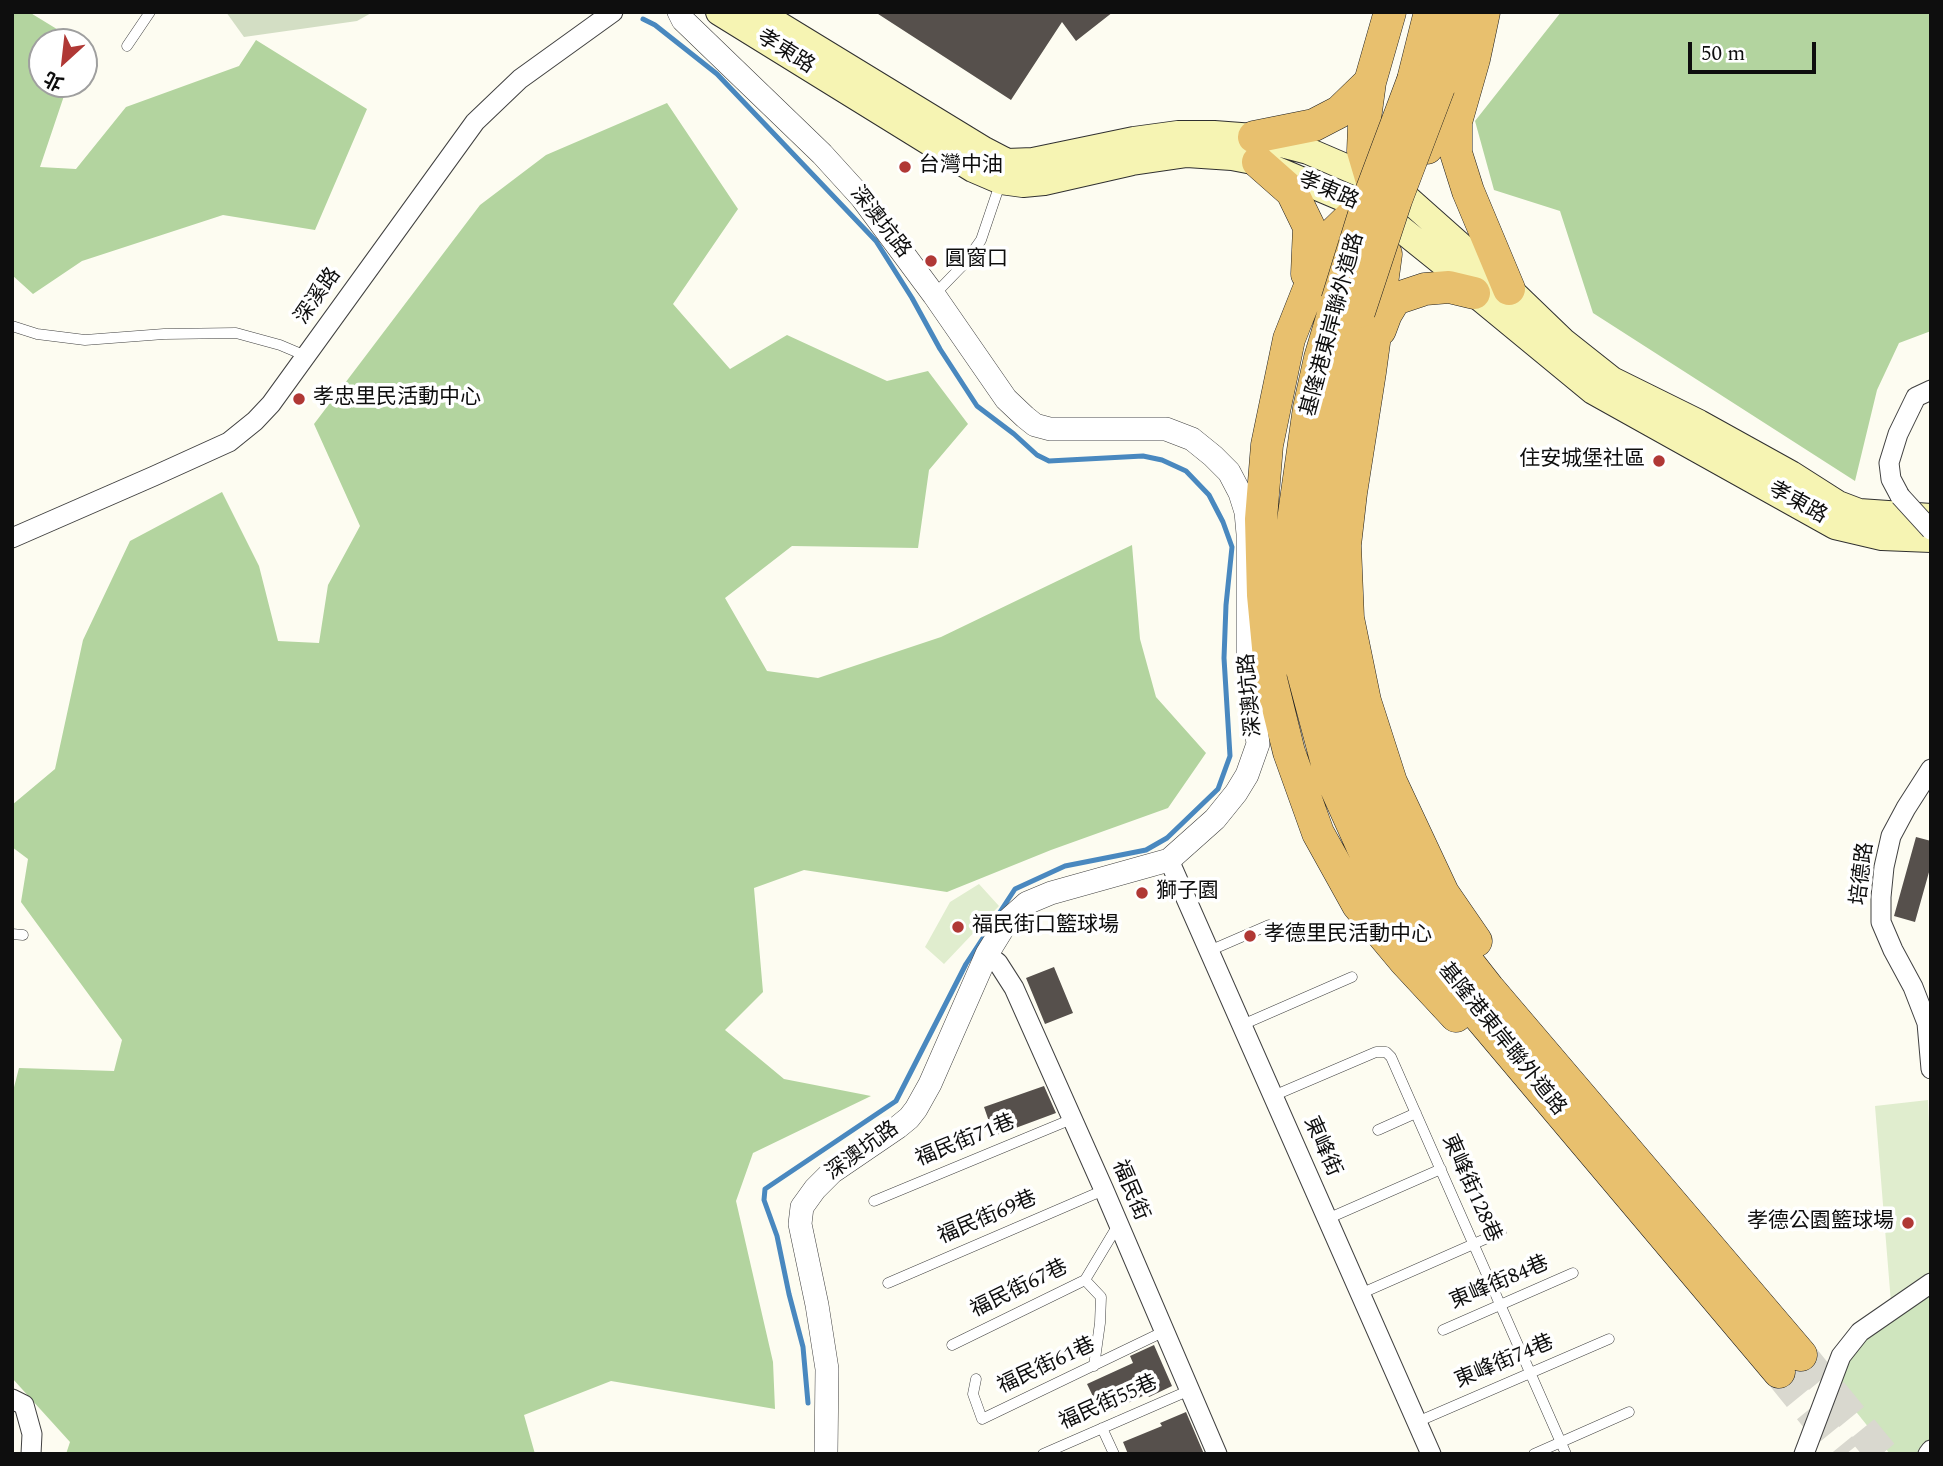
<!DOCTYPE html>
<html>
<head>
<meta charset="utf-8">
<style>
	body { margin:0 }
	#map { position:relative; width:1943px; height:1466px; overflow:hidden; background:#fdfcf1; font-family:Spectral,"Noto Sans TC",serif }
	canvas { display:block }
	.frame { position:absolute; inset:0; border:14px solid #0e0e0e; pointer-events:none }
	.north { position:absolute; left:28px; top:28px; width:70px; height:70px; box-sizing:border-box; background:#fff; border:2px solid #9f9f9f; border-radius:50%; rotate:207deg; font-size:19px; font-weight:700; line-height:28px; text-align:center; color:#0e0e0e }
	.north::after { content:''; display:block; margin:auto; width:24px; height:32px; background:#b03835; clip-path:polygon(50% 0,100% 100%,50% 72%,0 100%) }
	.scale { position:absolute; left:1688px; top:42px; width:128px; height:32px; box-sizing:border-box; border:4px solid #0e0e0e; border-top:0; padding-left:9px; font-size:21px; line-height:24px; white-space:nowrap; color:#0e0e0e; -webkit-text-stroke:5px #fff; paint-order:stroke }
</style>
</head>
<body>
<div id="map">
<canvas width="1943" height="1466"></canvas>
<div class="frame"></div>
<div class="north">北</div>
<div class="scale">50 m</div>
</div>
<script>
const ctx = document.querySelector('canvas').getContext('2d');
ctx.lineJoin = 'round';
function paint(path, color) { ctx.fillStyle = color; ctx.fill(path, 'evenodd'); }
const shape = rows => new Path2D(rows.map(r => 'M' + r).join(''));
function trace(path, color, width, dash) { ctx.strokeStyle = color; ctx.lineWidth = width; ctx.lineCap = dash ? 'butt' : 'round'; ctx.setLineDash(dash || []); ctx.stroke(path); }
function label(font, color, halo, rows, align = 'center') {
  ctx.font = font + ' Spectral,"Noto Sans TC",serif'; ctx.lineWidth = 7; ctx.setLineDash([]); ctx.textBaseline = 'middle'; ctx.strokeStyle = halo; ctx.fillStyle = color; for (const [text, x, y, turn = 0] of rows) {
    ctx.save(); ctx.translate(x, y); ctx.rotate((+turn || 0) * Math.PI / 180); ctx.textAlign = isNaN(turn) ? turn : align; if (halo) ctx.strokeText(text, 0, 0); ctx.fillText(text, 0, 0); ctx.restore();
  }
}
paint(shape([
	[1931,1290,1931,1445,1922,1454,1890,1454,1837,1388,1847,1358,1864,1336]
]), '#cfe5be');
paint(shape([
	[12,12,29,12,78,42,42,42,42,84,68,84,40,167,76,169,126,107,239,66,256,40,367,109,315,230,223,215,82,261,33,294,12,275],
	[1561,12,1931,12,1931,331,1899,343,1877,390,1855,481,1593,313,1560,211,1494,190,1475,121],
	[667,103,738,209,673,304,730,369,787,335,887,381,928,371,968,424,929,470,918,548,792,546,725,598,767,671,818,678,941,637,1132,545,1140,639,1156,697,1206,753,1168,808,1051,850,947,892,804,870,754,888,763,992,725,1030,784,1079,871,1096,753,1153,736,1201,773,1362,775,1409,611,1381,524,1415,535,1454,66,1454,70,1442,12,1378,12,1095,19,1068,114,1071,122,1040,21,902,28,859,12,847,12,805,55,769,83,640,130,541,222,492,259,566,278,641,319,643,328,585,360,526,314,424,480,205,546,155]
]), '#b3d49f');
paint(shape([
	[226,12,373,12,357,21,244,37]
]), '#d3dec4');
paint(shape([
	[979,884,999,906,944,964,925,947,950,902],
	[1928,1100,1931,1171,1931,1275,1891,1303,1875,1106]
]), '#e0edce');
trace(shape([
	[643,19,655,25,717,74,876,241,912,298,940,349,977,406,1014,434,1037,455,1049,461,1143,456,1162,460,1186,471,1209,495,1223,522,1232,547,1226,605,1224,658,1230,756,1218,789,1167,838,1146,850,1065,866,1015,889,966,964,896,1101,765,1189,764,1200,777,1236,789,1294,803,1347,808,1403]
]), '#4988bf', 5);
paint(shape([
	[875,12,1113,12,1076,41,1062,22,1011,100],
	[1916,837,1931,841,1931,865,1915,922,1894,916],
	[1054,967,1073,1013,1045,1024,1026,978],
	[1044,1086,1056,1113,994,1136,984,1107],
	[1154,1345,1172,1386,1149,1397,1147,1394,1102,1415,1087,1384,1133,1363,1130,1356],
	[1186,1412,1204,1454,1128,1454,1123,1442,1162,1426,1160,1423]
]), '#56504c');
trace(shape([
	[1801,1355,1882,1454],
	[1779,1372,1846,1454]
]), '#d9d8cf', 32, [32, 16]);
const service = shape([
	[127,46,150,12],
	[934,295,964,264,981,240,1001,181],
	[12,326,37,334,85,340,164,334,236,333,280,345,306,356],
	[12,934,23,935],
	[1209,951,1269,925],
	[1242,1025,1352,977],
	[1273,1096,1376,1052,1386,1052,1391,1057,1566,1454],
	[1378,1130,1416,1113],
	[874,1201,1072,1119],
	[1327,1219,1441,1169],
	[1085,1280,1101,1297,1100,1323,1094,1366],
	[888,1283,1104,1190],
	[1360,1294,1501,1232],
	[1443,1330,1573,1273],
	[952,1345,1085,1280,1118,1225],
	[976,1379,973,1394,982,1419,1165,1331],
	[1417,1422,1609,1339],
	[1102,1428,1114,1454],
	[1043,1454,1190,1390],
	[1534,1454,1629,1412]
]);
const minor = shape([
	[1900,496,1891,479,1889,463,1898,434,1916,397,1931,390],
	[12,538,154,476,229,442,255,421,271,404,475,122,520,79,613,12],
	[1931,769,1906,808,1891,836,1884,867,1881,897,1881,922,1893,950,1913,987,1927,1023,1931,1069],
	[1169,860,1431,1454],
	[987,954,998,963,1014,988,1104,1190,1217,1454],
	[12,1399,24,1405,32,1434,31,1454],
	[1804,1454,1841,1356,1860,1332,1931,1283],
	[1928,1454,1931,1450]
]);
const tertiary = shape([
	[679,12,683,20,822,154,862,198,934,295,1006,399,1025,417,1035,425,1050,429,1166,429,1192,439,1213,456,1229,472,1240,493,1246,512,1248,534,1248,659,1258,744,1247,775,1236,793,1215,819,1169,860,1051,893,1027,903,1008,920,987,954,930,1084,916,1109,909,1118,898,1127,832,1172,815,1189,802,1207,800,1224,817,1305,827,1369,826,1454]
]);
const secondary = shape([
	[719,12,973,169,1001,181,1023,184,1044,182,1132,162,1187,154,1232,157,1258,162,1362,206,1391,221,1442,262,1474,293,1593,391,1835,526,1882,537,1931,539],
	[758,12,984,150,1007,162,1033,161,1134,140,1178,134,1214,134,1254,137,1308,151,1371,178,1401,193,1509,289,1564,342,1612,380,1699,423,1791,474,1838,504,1859,512,1931,517]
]);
const trunk = shape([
	[1390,12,1370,82,1364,126,1363,151,1371,178,1380,198,1362,206,1329,238,1289,339,1267,445,1261,519,1263,595,1271,679,1289,752,1318,833,1358,905,1404,960,1456,1016],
	[1484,12,1474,59,1456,122,1456,153,1468,191,1509,289],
	[1413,80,1430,12],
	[1439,87,1458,12],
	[1254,137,1314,125,1339,112,1370,82],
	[1427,148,1474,59],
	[1258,162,1292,192,1309,227,1307,274],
	[1386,254,1370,372,1351,493,1345,545,1348,618,1365,701,1391,782,1443,893,1476,941],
	[1337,301,1320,358,1309,408,1292,528,1293,610,1296,647,1330,775,1362,846,1382,885,1467,1002,1779,1372],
	[1359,312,1333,412,1319,502,1317,573,1319,636,1335,708,1356,771,1392,854,1431,915,1489,989,1801,1355],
	[1380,330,1386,314,1395,299,1425,289,1449,287,1474,293]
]);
trace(service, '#414141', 11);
trace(minor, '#414141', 21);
trace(tertiary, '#414141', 24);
trace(secondary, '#303030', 28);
trace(trunk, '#1f1f1f', 33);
trace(service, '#fff', 10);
trace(minor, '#fff', 19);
trace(tertiary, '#fff', 23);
trace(secondary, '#f6f4b3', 26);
trace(trunk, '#e8c06e', 32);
const minorBridge = shape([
	[1900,496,1931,530]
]);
const trunkBridge = shape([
	[1337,301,1371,192,1413,80],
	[1359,312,1396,200,1439,87]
]);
trace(minorBridge, '#414141', 21, []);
trace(trunkBridge, '#1f1f1f', 33, []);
trace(minorBridge, '#fff', 19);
trace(trunkBridge, '#e8c06e', 32);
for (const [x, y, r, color] of [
	[905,167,7,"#b03835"],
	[931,261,7,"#b03835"],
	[299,399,7,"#b03835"],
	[1659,461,7,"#b03835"],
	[1142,893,7,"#b03835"],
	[958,927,7,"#b03835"],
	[1250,936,7,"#b03835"],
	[1908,1223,7,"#b03835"]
]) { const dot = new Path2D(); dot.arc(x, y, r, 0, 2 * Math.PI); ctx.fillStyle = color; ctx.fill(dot); trace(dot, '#fff', 2.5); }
label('21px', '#0e0e0e', '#fff', [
	["孝東路",785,53,32],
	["孝東路",1328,192,23],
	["深澳坑路",879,223,52],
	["深溪路",319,297,-55],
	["基隆港東岸聯外道路",1334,325,-75],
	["孝東路",1797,504,29],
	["深澳坑路",1252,695,-95],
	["培德路",1864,874,-83],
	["基隆港東岸聯外道路",1501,1040,51],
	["福民街71巷",966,1142,-22],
	["東峰街",1321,1147,66],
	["深澳坑路",863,1152,-36],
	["東峰街128巷",1470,1189,66],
	["福民街",1129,1191,67],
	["福民街69巷",988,1219,-23],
	["東峰街84巷",1500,1284,-23],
	["福民街67巷",1020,1290,-26],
	["東峰街74巷",1505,1363,-23],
	["福民街61巷",1047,1367,-25],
	["福民街55巷",1109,1404,-24]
]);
label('21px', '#0e0e0e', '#fff', [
	["台灣中油",919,167],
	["圓窗口",945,261],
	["孝忠里民活動中心",313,399],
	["住安城堡社區",1645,461,"right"],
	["獅子園",1156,893],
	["福民街口籃球場",972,927],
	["孝德里民活動中心",1264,936],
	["孝德公園籃球場",1894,1223,"right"]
], 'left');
</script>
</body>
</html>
